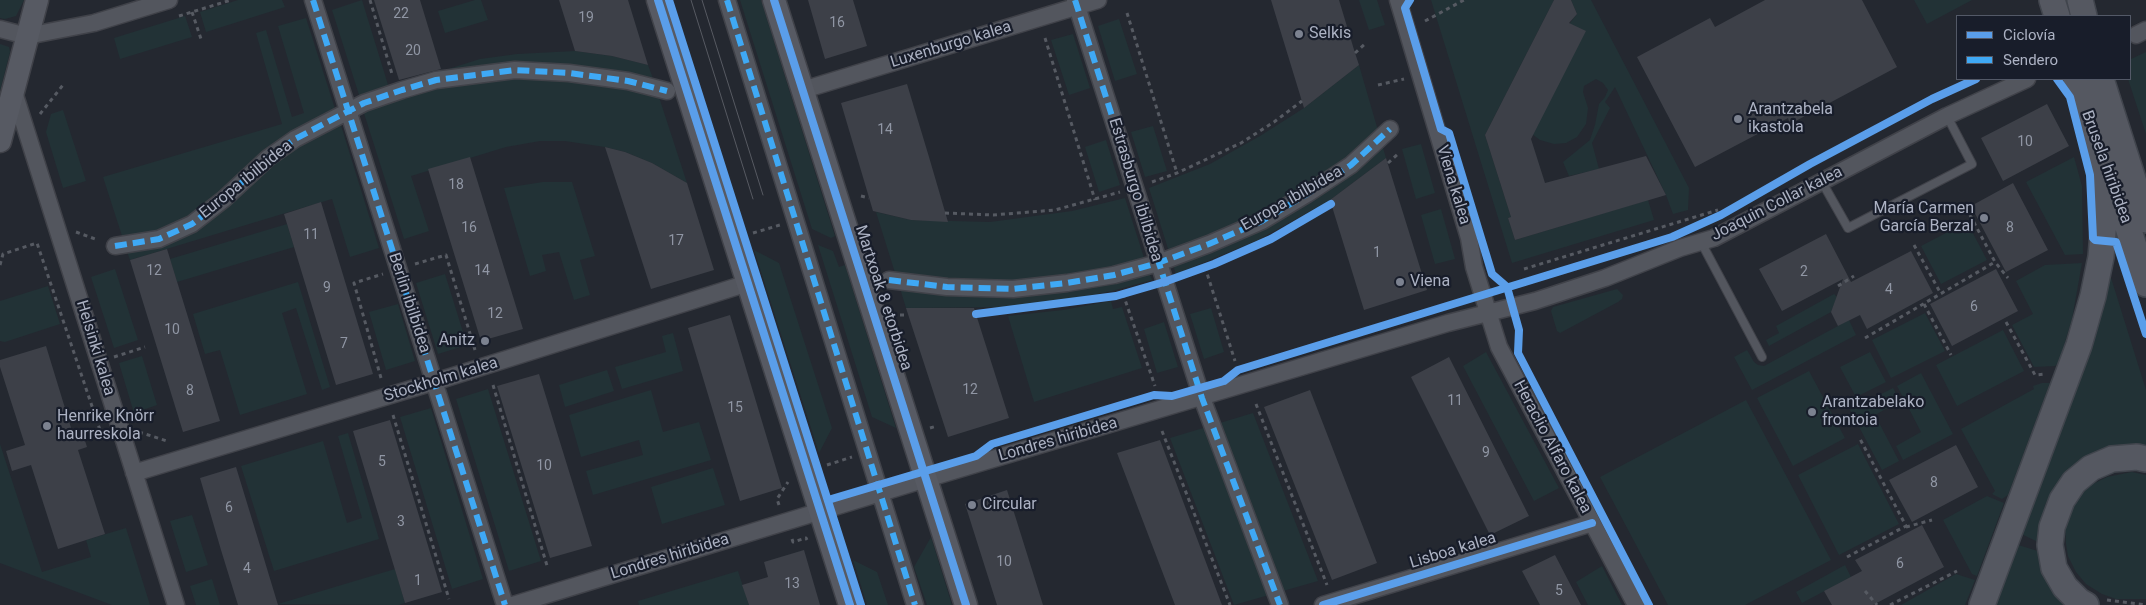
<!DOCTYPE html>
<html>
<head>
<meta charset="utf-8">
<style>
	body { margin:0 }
	#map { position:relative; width:2146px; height:605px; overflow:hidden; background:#242830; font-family:Roboto,sans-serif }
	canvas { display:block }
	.legend { position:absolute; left:1956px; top:15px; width:175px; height:65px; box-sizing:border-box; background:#181d2a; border:1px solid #535967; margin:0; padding:6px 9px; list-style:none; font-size:15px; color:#acb2c3 }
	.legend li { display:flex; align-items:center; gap:10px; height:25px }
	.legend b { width:25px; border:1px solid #535967 }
</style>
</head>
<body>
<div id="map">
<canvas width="2146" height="605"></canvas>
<ul class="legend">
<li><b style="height:6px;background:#5a9eea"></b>Ciclovía</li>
<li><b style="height:6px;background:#3fa9f5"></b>Sendero</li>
</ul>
</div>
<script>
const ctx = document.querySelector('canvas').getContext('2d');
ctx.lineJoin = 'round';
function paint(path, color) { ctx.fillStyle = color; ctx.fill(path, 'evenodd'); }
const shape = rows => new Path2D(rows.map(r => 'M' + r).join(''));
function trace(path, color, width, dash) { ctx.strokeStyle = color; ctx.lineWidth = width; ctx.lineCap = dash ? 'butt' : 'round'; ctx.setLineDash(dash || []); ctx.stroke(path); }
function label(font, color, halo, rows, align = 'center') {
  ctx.font = font + ' Roboto,sans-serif'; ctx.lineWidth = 4.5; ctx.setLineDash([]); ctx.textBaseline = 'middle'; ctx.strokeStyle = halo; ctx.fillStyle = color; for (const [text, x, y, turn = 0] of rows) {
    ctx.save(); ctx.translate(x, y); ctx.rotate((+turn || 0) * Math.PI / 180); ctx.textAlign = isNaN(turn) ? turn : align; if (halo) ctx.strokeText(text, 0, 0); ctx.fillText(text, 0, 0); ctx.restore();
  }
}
paint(shape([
	[0,0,24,0,16,16,5,19,0,18],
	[238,0,282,0,285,7,206,32,200,12],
	[362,0,389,88,360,98,332,10],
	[475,0,481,0,488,20,445,33,438,11],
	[740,0,761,0,835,236,831,238,812,229],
	[1359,0,1377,0,1385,25,1369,30],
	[1431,0,1554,0,1485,135,1511,217,1508,218,1515,240,1648,200,1654,220,1512,263],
	[1571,0,1591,0,1689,188,1688,210,1673,214,1666,195,1615,87,1605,102,1610,108,1592,143,1599,169,1569,176,1563,162,1590,140,1595,125,1599,104,1605,97,1608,90,1603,83,1596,79,1584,86,1583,92,1588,108,1586,124,1577,137,1566,143,1554,144,1540,140,1528,131,1570,23,1577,14],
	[1914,0,1972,0,1927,24],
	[185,16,192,37,120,59,114,38],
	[306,18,336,112,180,227,124,242,103,177,282,124,256,33,266,30,292,117,304,113,278,26],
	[1119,19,1137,74,1115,81,1098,26],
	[1073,34,1090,88,1069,95,1051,40],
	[0,44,9,47,10,52,0,91],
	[575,51,612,56,648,65,655,84,442,71,480,59,517,54],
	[2146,52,2146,134,2128,79,2131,59],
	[1359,65,1379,134,1353,157,1271,211,1170,255,1149,188,1210,164,1260,136,1304,108],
	[564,76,658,94,687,183,652,163,625,152,605,147,565,141,540,141,506,147,411,176,429,231,404,239,362,107,454,81],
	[63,110,86,181,63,188,46,132,51,114],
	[339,119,379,248,350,257,332,199,130,260,126,249,165,240,264,167],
	[1153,126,1167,171,1145,177,1131,132],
	[1106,140,1120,185,1099,192,1085,147],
	[1382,144,1386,158,1330,200,1258,240,1176,274,1172,262,1218,244],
	[1421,144,1435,193,1416,199,1402,149],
	[2074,157,2082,186,2083,254,2065,255,2026,182],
	[543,182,572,182,595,256,580,260,590,295,574,300,559,252,542,255,546,271,530,276,504,188],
	[1125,198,1146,264,1096,275,989,284,896,276,876,212,911,220,990,222,1072,211],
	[1441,209,1455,259,1435,264,1421,215],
	[1967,222,1987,260,1941,284,1921,246],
	[287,224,294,247,177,282,170,259],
	[818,245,833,251,839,267,845,265,896,428,872,417],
	[754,250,779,263,832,428,819,453],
	[2082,263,2072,319,2059,362,2055,366,2034,367,2012,325,2033,314,2016,281,2045,265],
	[2107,265,2146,390,2146,450,2078,463,2064,474,2054,488,2045,505,2040,540,2036,541,2019,533],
	[115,269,138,340,114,348,91,277],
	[1148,270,1152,280,1112,291,1065,300,1005,307,906,308,899,285,964,293],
	[445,274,467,345,438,354,416,283],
	[298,282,330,387,322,390,296,308,282,313,307,394,240,415,220,350,205,354,193,314],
	[48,286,60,324,5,342,0,341,0,301],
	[1617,289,1623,295,1622,299,1618,302,1560,333,1557,331,1551,311,1553,307],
	[1834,294,1837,297,1831,312,1769,346,1766,340,1779,333,1776,326],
	[1111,301,1113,309,1122,307,1142,368,1034,402,1008,316,1063,310],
	[398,304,415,361,386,370,369,312],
	[1211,308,1224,352,1204,359,1190,314],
	[1925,313,1945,351,1891,378,1872,340],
	[1849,320,1856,335,1752,390,1734,357,1747,350,1754,362,1758,365,1764,366],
	[1164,322,1178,367,1157,373,1144,329],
	[2003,330,2024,371,1957,406,1936,365],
	[673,333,683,371,622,389,615,367,666,352,662,336],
	[1486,352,1559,488,1534,501,1463,366],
	[1870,352,1886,382,1856,397,1840,367],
	[142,356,157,405,134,413,119,363],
	[607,370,614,391,565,407,559,385],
	[1809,371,1845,438,1793,466,1757,398],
	[1921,373,1953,434,1903,460,1896,446,1921,432,1897,386],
	[2042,383,2050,383,2008,495,2002,499,1992,494,1995,491,1961,429,2034,389,2033,386],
	[1893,388,1900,401,1875,415,1899,461,1882,470,1850,410],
	[488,389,541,561,509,571,456,399],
	[651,390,663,432,699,422,711,460,593,495,586,471,643,455,639,440,581,457,569,415],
	[1746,400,1831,560,1745,605,1668,605,1600,477],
	[431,408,483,579,452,589,400,417],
	[1253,413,1318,581,1234,605,1170,438],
	[348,433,379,539,274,571,241,466,323,441,347,523,362,518,338,436],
	[0,444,42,572,91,557,86,540,126,528,150,605,112,605,0,563],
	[1858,444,1899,524,1839,555,1798,475],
	[713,468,725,505,662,524,651,487],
	[2132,472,2146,475,2146,599,2116,599,2102,594,2086,584,2076,572,2068,556,2066,544,2065,526,2071,509,2079,495,2093,484,2107,477],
	[1987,496,2004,503,1977,576,1972,574,1943,520],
	[192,515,208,565,186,572,170,521],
	[931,537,952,605,927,605,914,567],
	[2015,544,2041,552,2072,605,1990,605],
	[853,560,877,572,888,605,867,605],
	[1845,565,1851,577,1802,603,1796,592],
	[1602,566,1622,605,1588,605,1576,582],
	[395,569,405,603,398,605,278,604],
	[738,571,749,605,639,605,638,601],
	[1956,574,1975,580,1965,605,1901,605],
	[212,579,220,605,196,605,190,586]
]), '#223236');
paint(shape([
	[374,0,420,0,441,69,399,80],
	[559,0,628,0,648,65,612,56,575,51],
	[808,0,853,0,867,46,825,59],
	[1271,0,1339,0,1355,53,1359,65,1304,108],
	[1554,0,1571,0,1577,14,1569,23,1586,31,1531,139,1545,183,1646,156,1666,195,1515,240,1508,218,1511,217,1485,135],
	[1765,0,1862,0,1897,67,1790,124,1788,118,1695,167,1637,57,1710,18,1715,27],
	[907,84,929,157,948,222,911,220,873,211,841,103],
	[2047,104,2069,146,2003,181,1981,138],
	[605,147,625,152,652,163,687,183,714,270,651,289],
	[470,157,523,329,481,341,428,169],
	[1386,158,1427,290,1364,310,1330,200],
	[2013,183,2048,250,2006,272,1971,206],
	[321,202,373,374,336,385,284,214],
	[1826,234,1851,282,1911,251,1933,293,1867,329,1860,315,1838,326,1831,312,1843,279,1782,311,1759,269],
	[167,249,220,421,183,432,130,260],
	[1996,269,2018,311,1952,346,1930,304],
	[906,308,974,308,1009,418,948,437],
	[730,315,782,488,740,501,688,328],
	[46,346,72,431,81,428,87,447,78,450,105,534,58,549,31,465,12,471,6,451,25,445,0,367,0,360],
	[1449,357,1529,516,1490,535,1411,377],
	[539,374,592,546,550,558,497,386],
	[1310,390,1377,563,1332,580,1264,407],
	[390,420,442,592,405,603,353,431],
	[1160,440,1222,605,1175,605,1117,453],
	[1956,445,1978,487,1912,522,1889,480],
	[236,467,258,539,278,605,238,605,221,550,200,478],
	[1007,490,1043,605,997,605,965,504],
	[1922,525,1944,567,1873,605,1832,605,1824,591,1862,571,1855,560],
	[804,550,820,605,749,605,742,585,768,577,764,562],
	[1555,555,1581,605,1540,605,1522,571]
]), '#3d4048');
const lane = shape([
	[1822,182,1848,228,1972,164,1947,116],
	[1701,242,1762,357]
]);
const street = shape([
	[313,0,505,605],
	[727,0,915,605],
	[1075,0,1202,398,1280,605],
	[1398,0,1469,238,1474,267,1499,347,1636,605],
	[0,29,27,36,94,23,169,0],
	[2136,35,2146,30],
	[803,90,1098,0],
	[14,92,176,605],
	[115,246,159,239,192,224,224,199,268,158,295,139,364,103,402,90,436,80,515,70,569,73,628,81,667,91],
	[889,280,947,287,1013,289,1067,283,1114,275,1158,263,1209,244,1262,221,1307,194,1351,165,1390,129],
	[134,473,434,382,748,283],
	[513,605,926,479,1448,323,1535,301,1605,278,1680,248,1714,238,1947,116,2027,79],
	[1323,605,1592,523]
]);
const secondary = shape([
	[658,0,850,605],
	[774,0,966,605],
	[0,141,37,0]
]);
const primary = shape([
	[2052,0,2057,16],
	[2080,0,2084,16],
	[2076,79,2100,156,2117,193,2146,284],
	[2101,79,2146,220],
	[1982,605,2079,345,2093,296,2101,257,2104,220,2100,156],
	[2086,605,2079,601,2065,587,2054,568,2050,545,2052,527,2062,500,2074,482,2091,468,2112,459,2137,457,2146,459]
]);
trace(lane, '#404249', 10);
trace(street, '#404249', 19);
trace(secondary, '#404249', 25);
trace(primary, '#41454d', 28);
trace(shape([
	[370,0,392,74],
	[192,12,201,39],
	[1127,13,1177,173],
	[179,16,231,0],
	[1425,21,1464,0],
	[1045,38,1095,200],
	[1355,53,1366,43],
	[1378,85,1404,79],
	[40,114,63,85],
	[1388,163,1398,154],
	[1152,182,1177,173,1241,143,1274,122,1302,101],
	[861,196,869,198],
	[945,213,993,215,1055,210,1120,192],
	[1970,215,1995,262,2008,278],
	[76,232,98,240],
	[753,233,780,225],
	[1273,238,1331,204],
	[1914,245,1941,294],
	[415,264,446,255,475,350],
	[0,265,3,254,37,243,100,430],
	[1205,267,1235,361],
	[1524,269,1718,210],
	[1838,286,1854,276],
	[1123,294,1155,386],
	[1924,304,1951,355],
	[976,314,1116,296,1148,287],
	[900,315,908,315],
	[2006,322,2035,375,2045,374],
	[1865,338,1995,262],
	[114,357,145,347],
	[381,378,354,283,383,274],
	[493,385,548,569],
	[1256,404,1327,585],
	[393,415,449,599],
	[930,428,937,426],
	[1162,431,1230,605],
	[139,432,167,441],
	[827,465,852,457],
	[779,505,777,499,788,482],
	[1906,527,1932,520],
	[792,539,793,542,806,538,807,540],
	[1847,557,1906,526,1859,437],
	[1865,591,1877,605],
	[2107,600,2146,605],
	[1890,605,1957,571]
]), '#565a62', 3, [4, 4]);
trace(lane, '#53565e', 8);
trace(street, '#53565e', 16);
trace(secondary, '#575a63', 22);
trace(primary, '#555861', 25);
trace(shape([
	[691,0,753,199],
	[702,0,763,195]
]), '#575a62', 1);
trace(shape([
	[313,0,505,605],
	[727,0,915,605],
	[1075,0,1202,398,1280,605],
	[115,246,159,239,192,224,224,199,268,158,295,139,364,103,402,90,436,80,515,70,569,73,628,81,667,91],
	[889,280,947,287,1013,289,1067,283,1114,275,1158,263,1209,244,1262,221,1307,194,1351,165,1390,129]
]), '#3fa9f5', 6, [12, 6]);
trace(shape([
	[658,0,850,605],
	[669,0,861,605],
	[774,0,966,605],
	[1410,0,1405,8,1441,129,1449,133,1492,274,1507,287,1519,330,1518,353,1649,605],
	[2057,79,2070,97,2090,175,2093,238,2095,240,2116,242,2146,334],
	[976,314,1116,296,1164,282,1214,264,1271,239,1331,204],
	[828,500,976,456,992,444,1154,395,1172,396,1224,381,1238,370,1672,237,1721,215,1810,164,1932,99,1976,79],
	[1323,605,1592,523]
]), '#5a9eea', 8);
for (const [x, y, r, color] of [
	[1299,34,5,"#7c8290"],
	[1738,119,5,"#7c8290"],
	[1984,218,5,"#7c8290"],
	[1400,282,5,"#7c8290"],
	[485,341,5,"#7c8290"],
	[1812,412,5,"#7c8290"],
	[47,426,5,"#7c8290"],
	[972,505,5,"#7c8290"]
]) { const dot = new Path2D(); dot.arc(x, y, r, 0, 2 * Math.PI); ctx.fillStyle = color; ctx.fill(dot); trace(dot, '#181d2a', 2); }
label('14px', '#9096a4', null, [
	["22",401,14],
	["19",586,18],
	["16",837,23],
	["20",413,51],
	["14",885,130],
	["10",2025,142],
	["18",456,185],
	["16",469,228],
	["8",2010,228],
	["11",311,235],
	["17",676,241],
	["1",1377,253],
	["12",154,271],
	["14",482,271],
	["2",1804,272],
	["9",327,288],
	["4",1889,290],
	["6",1974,307],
	["12",495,314],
	["10",172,330],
	["7",344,344],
	["12",970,390],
	["8",190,391],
	["11",1455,401],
	["15",735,408],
	["9",1486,453],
	["5",382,462],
	["10",544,466],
	["8",1934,483],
	["6",229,508],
	["3",401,522],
	["10",1004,562],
	["6",1900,564],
	["4",247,569],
	["1",418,581],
	["13",792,584],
	["5",1559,591]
]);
label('16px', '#acb2c3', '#181d2a', [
	["Selkis",1309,34],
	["Arantzabela",1748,110],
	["ikastola",1748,128],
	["María Carmen",1974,209,"right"],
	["García Berzal",1974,227,"right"],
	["Viena",1410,282],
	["Anitz",475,341,"right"],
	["Arantzabelako",1822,403],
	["frontoia",1822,421],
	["Henrike Knörr",57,417],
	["haurreskola",57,435],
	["Circular",982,505]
], 'left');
label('16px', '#acb2c3', '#181d2a', [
	["Luxenburgo kalea",951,45,-17],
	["Brusela hiribidea",2106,167,70],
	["Europa ibilbidea",246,180,-39],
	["Viena kalea",1453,185,73],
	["Estrasburgo ibilbidea",1135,190,73],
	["Europa ibilbidea",1292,199,-30],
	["Joaquin Collar kalea",1777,204,-27],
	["Martxoak 8 etorbidea",883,298,72],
	["Berlin ibilbidea",409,303,72],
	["Helsinki kalea",95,348,73],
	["Stockholm kalea",441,380,-17],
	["Londres hiribidea",1058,440,-16],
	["Heraclio Alfaro kalea",1552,447,62],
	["Lisboa kalea",1453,551,-17],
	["Londres hiribidea",670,557,-17]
]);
</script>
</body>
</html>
